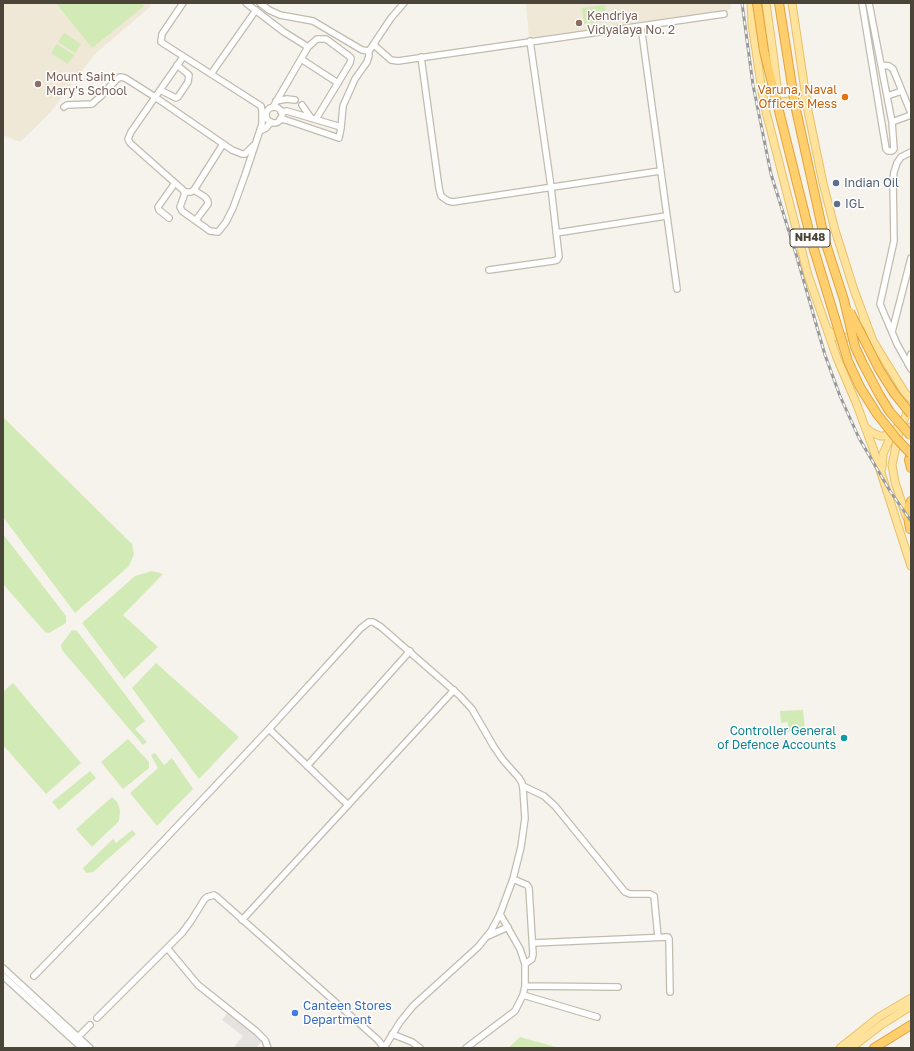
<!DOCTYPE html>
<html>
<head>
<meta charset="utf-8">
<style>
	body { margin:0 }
	#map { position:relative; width:914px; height:1051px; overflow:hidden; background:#f6f3ec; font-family:"Golos Text",sans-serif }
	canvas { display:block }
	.frame { position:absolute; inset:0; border:4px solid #4b4439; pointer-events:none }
</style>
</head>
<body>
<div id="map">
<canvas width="914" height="1051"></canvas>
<div class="frame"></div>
</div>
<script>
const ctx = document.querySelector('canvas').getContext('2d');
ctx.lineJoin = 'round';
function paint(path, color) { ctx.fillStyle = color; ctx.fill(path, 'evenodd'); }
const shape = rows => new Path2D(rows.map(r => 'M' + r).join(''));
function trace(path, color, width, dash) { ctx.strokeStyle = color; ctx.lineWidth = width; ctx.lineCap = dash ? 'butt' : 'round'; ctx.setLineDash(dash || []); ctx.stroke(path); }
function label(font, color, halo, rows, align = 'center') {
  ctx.font = font + ' "Golos Text",sans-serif'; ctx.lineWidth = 3; ctx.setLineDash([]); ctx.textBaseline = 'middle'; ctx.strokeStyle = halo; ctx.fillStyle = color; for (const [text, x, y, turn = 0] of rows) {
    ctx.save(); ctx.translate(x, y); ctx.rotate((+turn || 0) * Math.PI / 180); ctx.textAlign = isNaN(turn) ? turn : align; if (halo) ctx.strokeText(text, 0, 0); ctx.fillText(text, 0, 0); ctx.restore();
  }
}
paint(shape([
	[3,3,149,3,151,6,94,55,50,113,20,142,3,135],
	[526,3,730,3,731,9,529,38]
]), '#efe8d6');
paint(shape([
	[56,3,141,3,144,6,92,48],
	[605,5,606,21,584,24,582,8],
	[64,33,81,44,75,53,58,42],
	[57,44,74,55,68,64,51,53],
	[3,417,132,544,134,554,129,566,75,613,3,517],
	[3,534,66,616,66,623,49,633,45,632,3,584],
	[152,571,163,574,123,615,158,647,124,679,82,623,135,576],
	[72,630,77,631,145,721,135,729,147,742,143,745,62,650,61,645],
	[156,663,239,737,199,779,132,688],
	[13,683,81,763,46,794,3,745,3,692],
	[803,710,805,731,788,732,788,722,781,723,780,711],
	[128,739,149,762,149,768,123,789,101,762],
	[155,753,164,765,172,758,193,789,157,826,130,793,158,768,151,755],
	[90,771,96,778,59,810,52,802],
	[112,797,117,802,120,810,119,821,92,847,76,829],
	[132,830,136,834,93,872,86,873,83,868,113,839,116,843],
	[520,1037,559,1048,508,1048]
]), '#d2eab5');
paint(shape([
	[228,1012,262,1041,256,1048,233,1048,243,1036,222,1020]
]), '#e5e3e0');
const minor = shape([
	[246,3,284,32,308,47,317,39,326,39,349,56,351,58,350,63,316,119],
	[260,3,269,10,280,15,313,21,362,50,369,51,391,18,404,3],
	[862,3,886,149,888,151,892,151,894,149,892,122,869,3],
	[641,26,677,289],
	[374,45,391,60,398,61,724,14],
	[183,57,131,132,128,139,130,143,183,190,185,193,180,207,182,211,210,231,218,232,226,222,233,208,245,175,262,124,262,111,261,106,161,42,162,34,183,3],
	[421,57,439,188,441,196,448,201,453,202,660,171],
	[301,59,338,83],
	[881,65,889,66,893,69,911,113],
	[211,74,256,10],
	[160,90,176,98,178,97,188,82,189,75,177,65],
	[887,96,902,91],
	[276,101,287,99,295,100],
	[302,105,311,118],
	[64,107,67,105,92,104,101,96,116,80,120,77,125,78,155,97,232,150,242,154,245,154,253,146],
	[273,107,308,47],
	'266 115a8 8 0 1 1 16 0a8 8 0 1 1-16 0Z',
	[281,112,287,111,341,127],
	[280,119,286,120,339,138,341,128,343,106,355,79,367,62,369,56,369,51],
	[892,122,911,115],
	[260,131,266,128,271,122],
	[911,152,901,157,897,163,894,172,893,180,894,241,880,304,897,344,911,369],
	[194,190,205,197,208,201,208,204,196,220],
	[184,192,191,192,194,190,223,144],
	[169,218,159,210,158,207,175,183],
	[556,233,666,216],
	[489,270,553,261,557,260,559,257,551,187,530,41],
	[892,332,911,258],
	[908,364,911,354],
	[269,729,348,805],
	[307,766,410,651],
	[523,786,544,796,555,806,625,892,630,894,650,894,654,896,658,937],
	[513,879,527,885,529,888,533,954,532,959,525,964],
	[242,920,454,690],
	[488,936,508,927],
	[533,943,668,937,669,939,670,992],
	[168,949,198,985,257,1032,265,1040,268,1048],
	[3,968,90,1048],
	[3,976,82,1048],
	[34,976,100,908,269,729,361,628,369,622,373,622,381,627,459,695,472,709,494,747,503,760,519,778,522,783,523,789,525,818,521,847,513,879,500,914,491,931,478,947,413,1006,400,1022,384,1048],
	[525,986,618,987],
	[523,995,597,1017],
	[97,1018,182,933,191,921,204,900,207,897,214,895,217,897,378,1040,384,1048],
	[392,1034,412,1042,420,1048],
	[78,1037,90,1025],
	[466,1048,515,1011,523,995,525,986,525,964,520,949,500,914]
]);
const major = shape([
	[751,3,752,24,764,104,808,275,837,358,857,405,874,451,911,566],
	[792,3,808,111,823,183,835,230,854,290,873,341,905,393,911,399],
	[764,104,807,99],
	[828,330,837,337,842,338,848,337,853,334,859,328,863,320,863,315],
	[865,427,871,432,880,436,884,436,893,431,902,424,907,413,908,406],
	[899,432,892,465,895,482,906,516],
	[882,468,883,454,890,438,899,432,911,427],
	[840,1048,879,1017,911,998],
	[851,1048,881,1025,911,1006]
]);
const highway = shape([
	[911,453,909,460,911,468],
	[910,529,907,511,911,501],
	[874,1048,911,1025]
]);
trace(minor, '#c2bbae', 8);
trace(major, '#e6c16a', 9);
trace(highway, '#e0a43c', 10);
trace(minor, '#fff', 5.5);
trace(major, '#ffe39c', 7);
trace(highway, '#ffcf6e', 8);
const rail = shape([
	[742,3,753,85,771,174,796,254,825,355,840,396,859,438,890,491,911,521]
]);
trace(rail, '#9a9a9a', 3);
trace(rail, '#fff', 1.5, [4.5]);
const majorBridge = shape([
	[766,3,773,53,778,94]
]);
const highwayBridge = shape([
	[757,3,764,51,812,243,848,361,860,387,877,414,896,438,911,454],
	[779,3,795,105,825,241,844,300,855,347,863,364,880,396,890,412,911,436],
	[850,312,879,369,894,393,911,414]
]);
trace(majorBridge, '#e6c16a', 9, []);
trace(highwayBridge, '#e0a43c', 10, []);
trace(majorBridge, '#ffe39c', 7);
trace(highwayBridge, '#ffcf6e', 8);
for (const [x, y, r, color] of [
	[579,23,4,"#8d6e63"],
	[38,84,4,"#8d6e63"],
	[845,97,4,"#e8710a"],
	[836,183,4,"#5c6f8a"],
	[837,204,4,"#5c6f8a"],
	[844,738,4,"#0f9aa8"],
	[295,1013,4,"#3f7fe0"]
]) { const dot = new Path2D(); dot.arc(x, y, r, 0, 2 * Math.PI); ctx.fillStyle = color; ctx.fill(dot); trace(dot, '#fff', 1.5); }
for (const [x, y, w] of [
	[810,238,40]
]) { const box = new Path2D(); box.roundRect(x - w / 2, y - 9, w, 18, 3); ctx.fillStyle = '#fff'; ctx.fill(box); trace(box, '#4b4439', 1); }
label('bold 11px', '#4b4439', null, [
	["NH48",810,238]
]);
label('12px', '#785e54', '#fff', [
	["Kendriya",587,16],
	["Vidyalaya No. 2",587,30],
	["Mount Saint",46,77],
	["Mary's School",46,91]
], 'left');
label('12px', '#c56008', '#fff', [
	["Varuna, Naval",837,90],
	["Officers Mess",837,104]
], 'right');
label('12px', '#4e5e75', '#fff', [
	["Indian Oil",844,183],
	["IGL",845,204]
], 'left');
label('12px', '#0d838f', '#fff', [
	["Controller General",836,731],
	["of Defence Accounts",836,745]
], 'right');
label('12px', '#366cbe', '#fff', [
	["Canteen Stores",303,1006],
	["Department",303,1020]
], 'left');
</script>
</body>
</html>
